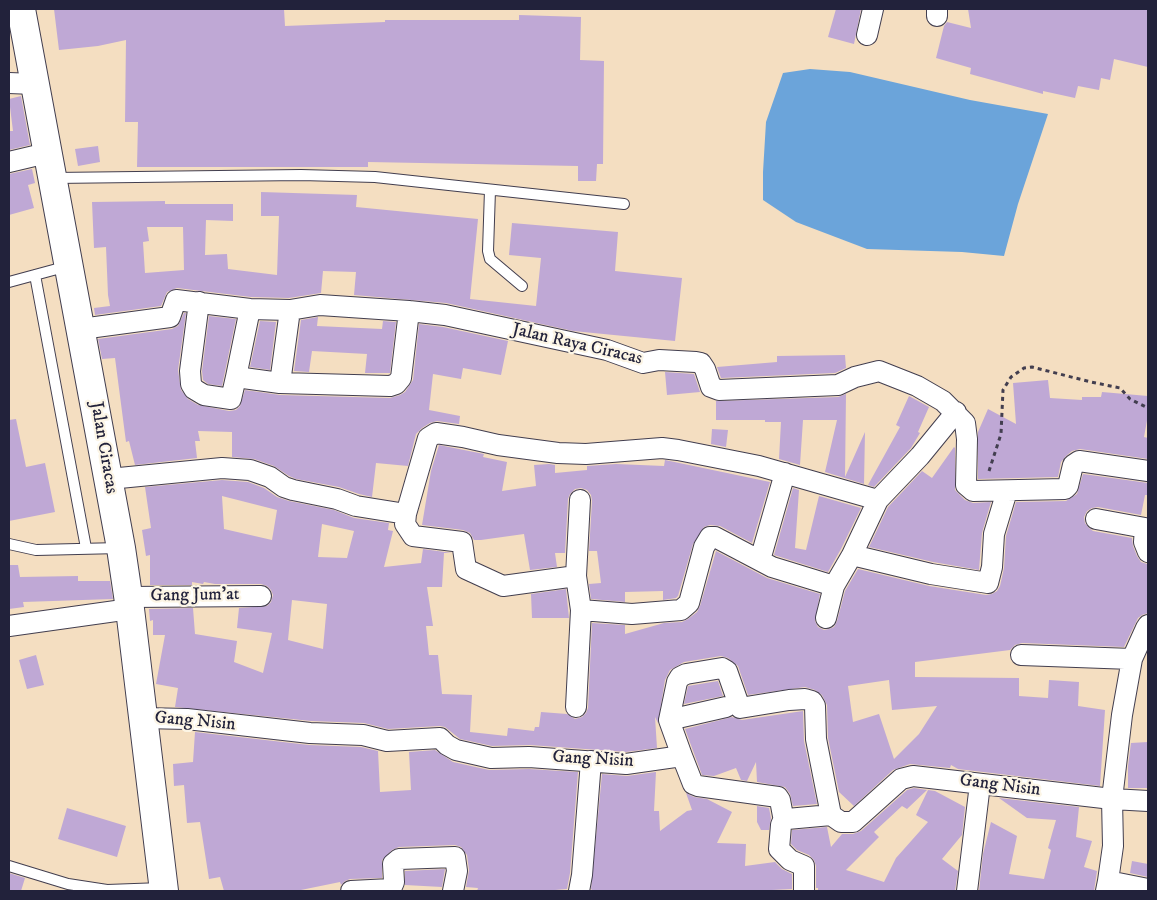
<!DOCTYPE html>
<html>
<head>
<meta charset="utf-8">
<style>
	body { margin:0 }
	#map { position:relative; width:1157px; height:900px; overflow:hidden; background:#f4dec1; font-family:"IM FELL DW Pica",serif }
	canvas { display:block }
	.frame { position:absolute; inset:0; border:10px solid #22223b; pointer-events:none }
</style>
</head>
<body>
<div id="map">
<canvas width="1157" height="900"></canvas>
<div class="frame"></div>
</div>
<script>
const ctx = document.querySelector('canvas').getContext('2d');
ctx.lineJoin = 'round';
function paint(path, color) { ctx.fillStyle = color; ctx.fill(path, 'evenodd'); }
const shape = rows => new Path2D(rows.map(r => 'M' + r).join(''));
function trace(path, color, width, dash) { ctx.strokeStyle = color; ctx.lineWidth = width; ctx.lineCap = dash ? 'butt' : 'round'; ctx.setLineDash(dash || []); ctx.stroke(path); }
function label(font, color, halo, rows, align = 'center') {
  ctx.font = font + ' "IM FELL DW Pica",serif'; ctx.lineWidth = 4.5; ctx.setLineDash([]); ctx.textBaseline = 'middle'; ctx.strokeStyle = halo; ctx.fillStyle = color; for (const [text, x, y, turn = 0] of rows) {
    ctx.save(); ctx.translate(x, y); ctx.rotate((+turn || 0) * Math.PI / 180); ctx.textAlign = isNaN(turn) ? turn : align; if (halo) ctx.strokeText(text, 0, 0); ctx.fillText(text, 0, 0); ctx.restore();
  }
}
paint(shape([
	[810,69,850,72,970,100,1048,114,1018,204,1004,256,962,252,867,249,796,222,763,200,763,172,766,122,783,73]
]), '#6ba4da');
paint(shape([
	[54,9,284,9,285,26,385,22,385,20,519,20,519,15,581,17,580,60,604,61,603,164,597,164,596,181,578,181,578,166,368,162,368,167,137,167,138,122,125,122,126,40,98,46,59,50],
	[836,9,861,9,854,44,828,37],
	[968,9,1148,9,1148,67,1114,59,1110,80,1101,78,1099,90,1078,86,1075,98,1043,91,1043,94,970,74,971,68,936,58,944,26,947,22,971,28],
	[21,96,30,145,9,150,9,131,13,131,9,99],
	[98,146,100,162,78,166,75,149],
	[32,169,35,183,28,185,34,208,9,215,9,174],
	[261,192,357,195,356,207,478,219,470,299,536,306,541,258,509,255,512,223,618,232,615,271,682,278,675,341,573,331,446,303,354,295,356,272,323,271,321,293,289,298,251,297,177,288,167,292,161,306,95,315,94,308,110,306,108,295,106,247,94,248,92,202,165,201,165,204,233,204,233,221,206,220,205,255,227,254,228,269,277,275,279,216,261,216],
	[147,227,183,227,184,270,145,273,143,242,149,241],
	[184,313,186,313,178,370,181,390,188,399,198,405,229,411,236,410,240,406,245,390,280,395,390,398,400,395,405,392,413,380,419,324,443,327,508,341,501,375,463,368,461,379,433,374,429,410,460,416,459,424,437,421,430,423,422,428,416,434,408,466,376,463,372,497,359,494,339,487,296,479,289,476,274,466,254,459,232,457,232,432,198,431,200,441,195,441,197,458,135,465,129,441,126,442,115,358,102,359,98,339,172,329,178,326],
	[209,316,236,319,222,386,208,384,203,380,202,371],
	[318,317,317,326,382,329,383,321,396,322,390,373,365,373,367,354,312,351,309,372,294,371,301,320],
	[260,321,276,322,270,370,250,367],
	[845,355,846,368,835,373,721,378,717,367,777,362,777,356],
	[665,372,694,374,700,392,667,395],
	[1048,380,1050,398,1082,400,1082,397,1101,397,1102,392,1148,396,1148,415,1144,437,1148,438,1148,459,1080,449,1072,451,1066,456,1061,462,1058,477,978,479,978,432,988,409,1016,424,1013,383],
	[846,394,845,477,865,432,864,484,825,472,837,420,803,420,800,465,779,459,781,422,765,422,765,420,716,420,716,401,838,397],
	[909,396,929,407,918,432,920,433,911,448,874,487,868,485,900,427,896,425],
	[16,419,26,467,45,463,55,512,9,521,9,420],
	[712,429,728,430,726,447,711,444],
	[439,445,484,454,483,457,507,462,502,491,536,486,534,465,549,464,555,465,555,473,587,470,587,466,616,464,664,466,665,460,770,482,752,543,720,526,710,525,704,527,693,544,678,596,676,598,663,600,663,591,625,592,625,602,591,599,589,584,601,583,597,551,589,551,592,501,591,495,587,490,581,488,575,489,570,494,568,499,565,553,555,553,557,567,530,570,524,534,481,540,474,540,470,533,463,530,422,525,431,471],
	[954,447,955,448,955,490,965,500,973,503,991,502,982,533,979,570,933,562,869,547,888,507,922,471,932,478],
	[1083,474,1148,483,1148,495,1145,495,1141,515,1098,507,1092,508,1087,511,1084,517,1085,523,1089,528,1093,531,1132,538,1133,546,1137,556,1141,562,1147,564,1148,566,1148,613,1142,615,1138,618,1124,647,1022,643,1015,645,1010,650,915,662,915,677,1019,678,1019,696,1048,698,1049,680,1079,682,1078,706,1105,710,1100,786,958,769,951,765,950,768,910,764,893,770,854,806,839,792,828,738,827,705,822,695,815,690,805,687,748,695,738,666,728,658,721,656,684,662,670,670,665,680,658,723,655,717,657,748,626,752,530,745,492,746,460,739,445,727,440,726,388,729,364,723,311,721,175,707,178,688,156,684,165,635,153,635,153,620,150,621,149,609,193,608,195,634,237,641,234,662,263,673,272,633,237,628,239,608,267,606,271,602,273,595,271,590,267,586,261,584,215,584,204,582,203,584,192,582,192,585,150,585,150,555,146,556,142,530,151,528,145,487,222,480,248,482,264,488,277,497,289,501,334,510,354,518,389,523,388,530,393,531,384,567,421,563,423,549,452,553,444,553,442,587,427,587,433,626,426,626,429,655,438,655,442,694,472,695,470,732,507,736,508,728,534,731,535,727,539,727,541,712,567,714,575,719,582,717,586,713,588,708,592,623,625,625,625,634,664,623,682,622,688,619,697,612,700,606,716,551,767,578,820,594,815,621,818,627,824,630,829,629,834,627,837,621,845,591,858,569,929,586,986,595,992,594,997,591,1000,586,1004,568,1006,536,1016,502,1066,501,1077,494],
	[222,496,277,510,272,540,224,529],
	[322,524,354,531,347,558,318,557],
	[292,600,327,604,323,649,288,640],
	[889,680,892,710,937,706,919,734,894,759,879,714,853,722,848,686],
	[793,488,799,490,795,548,806,550,819,496,861,508,841,549,828,572,774,555],
	[9,565,18,565,20,577,78,576,78,581,110,581,113,599,23,602,24,607,9,609],
	[566,589,569,618,532,618,531,594],
	[36,655,44,685,27,689,19,660],
	[718,681,723,696,684,704,688,686],
	[803,711,804,741,817,804,793,806,790,794,785,787,757,782,756,762,747,781,741,780,736,768,714,776,702,775,685,729,732,717,742,720],
	[195,732,309,745,361,747,378,751,380,792,411,790,409,752,435,750,453,762,489,770,529,769,578,772,570,873,567,889,543,891,477,891,478,888,466,887,469,870,467,855,461,847,455,845,399,847,392,850,382,860,382,878,350,879,345,881,341,885,340,882,296,891,224,891,220,877,209,879,200,822,187,823,184,785,174,786,173,764,193,762],
	[1148,742,1148,788,1128,788,1128,766,1131,743],
	[656,772,654,811,659,811,660,831,687,811,692,810,686,793,694,797,707,799,732,812,717,843,746,844,745,866,775,862,782,869,792,874,792,889,752,891,593,891,591,889,602,774,627,776],
	[914,788,927,790,907,809,902,806,874,832,879,837,846,870,884,882,896,858,928,822,916,815,928,790,935,791,965,807,962,835,942,859,958,871,955,891,818,891,818,888,816,888,816,866,814,860,809,855,797,850,791,844,792,830,827,827,831,847,842,834,853,834,861,831,907,790],
	[999,798,1079,807,1076,837,1092,841,1084,867,1097,871,1094,891,979,891,983,854,991,822,1017,836,1009,874,1044,879,1051,850,1048,848,1056,820,1027,818],
	[757,806,769,808,771,818,769,830,761,830,757,822],
	[67,808,126,826,117,857,58,839],
	[1132,861,1148,864,1148,877,1130,873],
	[445,869,442,887,405,885,405,871],
	[9,873,25,878,21,891,9,891]
]), '#bfa8d5');
const lane = shape([
	[54,178,301,175,375,177,624,204],
	[490,190,488,251,490,259,522,286],
	[35,275,86,548],
	[9,282,68,266],
	[9,544,36,550,120,548],
	[9,866,68,884,107,890,162,888]
]);
const street = shape([
	[937,9,937,16],
	[867,35,873,9],
	[9,83,34,84],
	[9,162,47,153],
	[199,302,190,371,191,384,194,389,204,395,231,399,236,377,280,383,290,310],
	[81,329,170,317,176,300,250,309,290,310,320,305,409,311,445,315,607,350,643,363,659,360,696,362,701,363,705,369,711,387,719,390,838,385,855,377,879,371,917,386,943,401,965,423,967,439,966,485,973,491,1065,489,1068,486,1073,465,1079,461,1148,471],
	[236,377,250,309],
	[280,383,390,386,396,384,401,378,409,311],
	[109,479,222,468,250,470,270,477,284,487,293,490,337,499,356,506,406,514,405,524,413,536,462,542,466,569,503,586,576,576,580,500],
	[406,514,428,438,436,433,463,437,498,445,558,453,586,454,662,448,678,450,759,466,878,500],
	[1096,519,1145,528,1144,542,1148,552],
	[852,555,878,500,920,456,956,412],
	[760,560,785,473],
	[576,576,581,610,632,614,681,610,689,603,704,547,710,537,715,537,772,567,834,586,852,555,931,574,988,583,992,567,994,534,1007,491],
	[129,597,261,596],
	[826,618,834,586],
	[1148,625,1146,628,1132,659,1122,715,1112,799,1148,801],
	[9,626,130,609],
	[1021,655,1132,659],
	[576,707,581,610],
	[143,718,187,719,310,733,363,735,387,741,440,738,447,745,456,750,491,758,529,757,626,764,682,756,693,784,698,786,778,797,780,800,783,816,787,819,831,815,841,822,853,822,901,779,913,776,1112,799,1113,846,1108,881],
	[669,720,677,682,680,677,686,674,722,668,727,671,740,708,789,700,805,699,812,701,815,706,816,739,831,815],
	[682,756,669,720,726,707],
	[784,818,781,825,779,849,790,860,804,866,804,891],
	[351,891,391,889,394,882,393,864,399,859,455,857,457,871,453,891],
	[579,891,582,875,591,761],
	[967,891,980,784],
	[1106,891,1108,881,1148,889]
]);
const secondary = shape([
	[21,9,121,548,130,609,164,891]
]);
trace(lane, '#423e4f', 12);
trace(street, '#423e4f', 22);
trace(secondary, '#423e4f', 30);
trace(shape([
	[989,471,1001,434,1003,390,1011,377,1024,368,1032,367,1091,382,1120,388,1130,399,1148,408]
]), '#423e4f', 3, [4, 4]);
trace(lane, '#fff', 10);
trace(street, '#fff', 20);
trace(secondary, '#fff', 28);
label('18px', '#22223b', '#fcf5e5', [
	["Jalan Raya Ciracas",577,345,13],
	["Jalan Ciracas",103,448,80],
	["Gang Jum'at",195,596,-1],
	["Gang Nisin",195,722,5],
	["Gang Nisin",593,760,3],
	["Gang Nisin",1000,786,7]
]);
</script>
</body>
</html>
